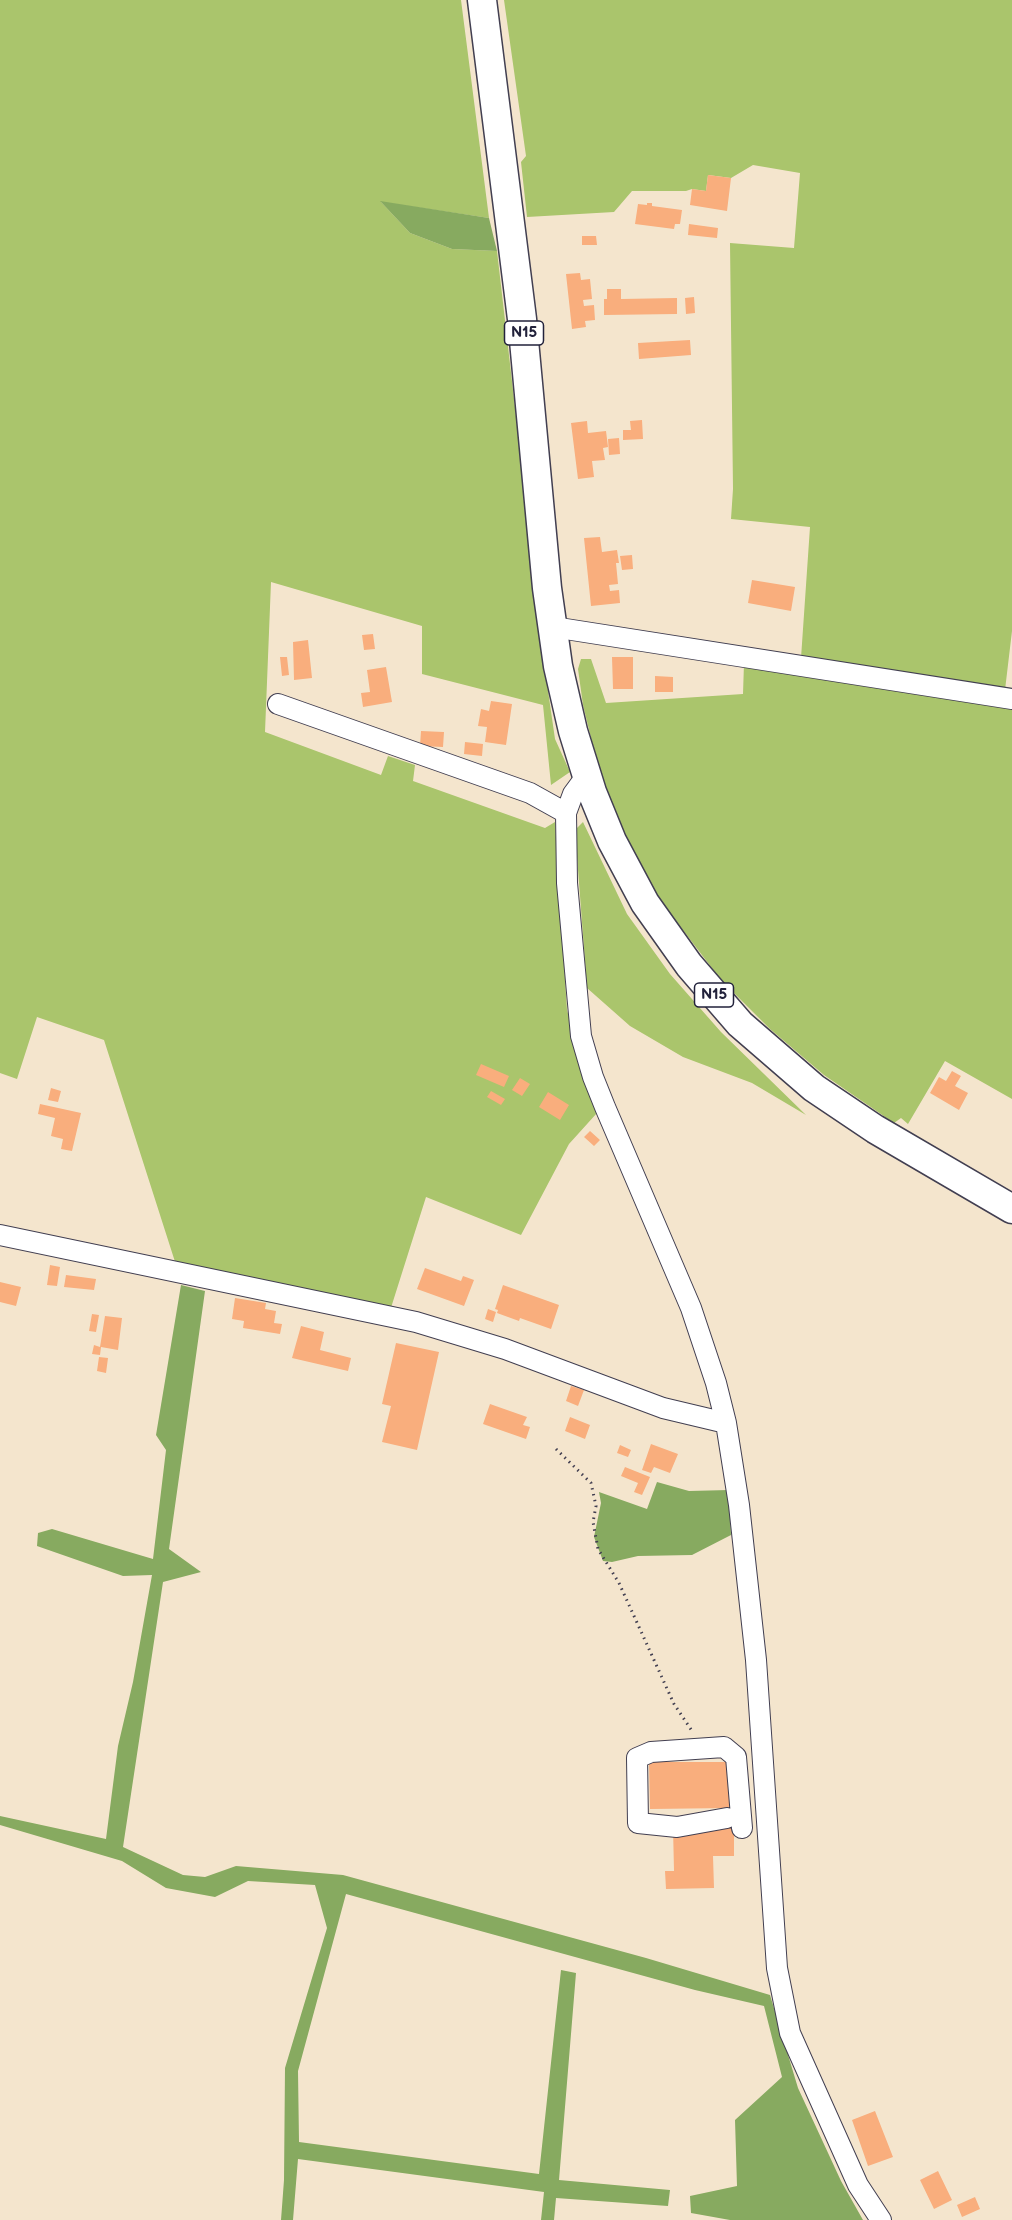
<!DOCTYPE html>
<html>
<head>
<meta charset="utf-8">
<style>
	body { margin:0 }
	canvas { display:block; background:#f4e5cd }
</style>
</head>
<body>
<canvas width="1012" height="2220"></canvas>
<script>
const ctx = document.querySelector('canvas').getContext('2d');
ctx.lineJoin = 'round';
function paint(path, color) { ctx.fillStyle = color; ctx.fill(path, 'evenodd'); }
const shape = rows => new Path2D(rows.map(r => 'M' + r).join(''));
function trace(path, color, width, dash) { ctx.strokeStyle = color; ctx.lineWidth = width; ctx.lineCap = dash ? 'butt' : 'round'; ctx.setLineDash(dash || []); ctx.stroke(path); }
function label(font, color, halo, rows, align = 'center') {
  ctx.font = font + ' "Balsamiq Sans",sans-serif'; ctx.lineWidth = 4.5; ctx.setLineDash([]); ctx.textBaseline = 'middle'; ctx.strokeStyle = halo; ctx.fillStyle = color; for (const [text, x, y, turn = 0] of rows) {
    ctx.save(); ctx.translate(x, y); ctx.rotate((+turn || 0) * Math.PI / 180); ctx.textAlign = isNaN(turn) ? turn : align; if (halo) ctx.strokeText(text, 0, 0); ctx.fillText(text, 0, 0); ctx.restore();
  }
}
paint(shape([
	[0,0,461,0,489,218,381,202,410,233,452,249,497,251,546,677,555,739,570,772,551,785,543,705,422,674,422,626,271,582,265,732,381,775,388,756,415,765,413,781,545,828,555,822,567,1010,597,1113,569,1144,521,1235,426,1197,389,1314,177,1268,104,1040,37,1017,17,1079,0,1073],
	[504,0,1012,0,1012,631,1005,690,801,658,810,527,731,519,733,489,730,243,794,248,800,173,753,165,731,178,708,175,706,191,692,189,686,191,632,191,614,212,527,217,521,162,526,156],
	[581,659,591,659,606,703,743,694,744,663,1012,707,1012,1099,945,1061,908,1124,901,1118,894,1123,824,1075,770,1029,721,980,660,900,628,844,606,793,592,742,583,705,578,669],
	[583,822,627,914,670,974,721,1032,806,1115,752,1083,683,1057,630,1026,587,988,575,830]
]), '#aac56c');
paint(shape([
	[380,201,489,218,497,251,452,249,410,233],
	[181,1285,205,1291,169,1549,201,1572,163,1582,123,1847,183,1875,205,1877,236,1866,343,1875,646,1958,770,1995,798,2088,841,2181,863,2220,730,2220,691,2213,690,2196,737,2186,735,2120,782,2077,764,2006,695,1990,346,1894,298,2071,299,2142,539,2174,561,1970,576,1973,559,2180,670,2190,668,2206,556,2198,554,2220,541,2220,544,2192,298,2159,293,2220,281,2220,284,2180,285,2068,327,1928,315,1885,248,1881,215,1897,166,1888,122,1861,0,1825,0,1816,106,1839,118,1746,133,1682,152,1575,123,1576,37,1546,38,1533,52,1529,153,1559,166,1450,156,1435],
	[657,1482,689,1491,729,1490,731,1535,692,1555,638,1556,612,1562,603,1561,594,1537,601,1503,599,1492,647,1509]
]), '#87aa60');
paint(shape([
	[708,175,731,178,727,211,690,205,692,189,706,191],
	[647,203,652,203,652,206,682,210,680,224,675,224,674,229,635,224,638,204,647,205],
	[689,224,718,228,717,238,688,235],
	[582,236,596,236,597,245,582,245],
	[580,273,581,280,590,279,592,299,583,300,584,306,594,305,595,320,585,321,586,327,572,329,566,274],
	[607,289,621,289,621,299,677,298,677,314,604,315,604,299,607,299],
	[694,297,695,313,686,314,685,298],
	[690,340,691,355,639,359,638,343],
	[642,420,643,439,623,440,623,430,631,430,630,421],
	[587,421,588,433,606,431,608,447,603,448,605,460,592,461,594,477,578,479,571,423],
	[619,438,620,454,609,455,608,439],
	[600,537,602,552,617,550,619,563,616,563,618,584,609,585,610,591,619,590,620,603,591,606,584,538],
	[632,555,633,569,622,570,620,556],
	[752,580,795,587,791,611,748,603],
	[373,634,375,649,364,650,362,635],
	[308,640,312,678,294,680,293,642],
	[280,657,287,657,289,675,282,676],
	[612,657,633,657,633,689,613,689],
	[386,667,392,702,363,707,361,693,370,692,367,670],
	[655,676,673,677,673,692,655,692],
	[491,701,512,704,506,745,485,742,487,727,478,726,481,709,489,711],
	[421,731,444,732,443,747,420,746],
	[465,742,483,744,482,756,464,754],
	[481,1064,509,1076,504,1087,476,1075],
	[952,1071,961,1076,955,1086,968,1093,959,1110,930,1093,939,1077,946,1081],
	[520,1078,530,1084,522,1096,512,1090],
	[51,1088,61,1091,58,1102,48,1100],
	[491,1091,505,1099,501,1105,487,1097],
	[548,1092,569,1105,560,1120,539,1107],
	[40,1104,81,1113,72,1151,61,1149,63,1139,51,1136,55,1118,38,1114],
	[590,1131,600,1140,594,1146,584,1137],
	[50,1265,60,1267,57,1286,47,1285],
	[425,1268,461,1281,463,1276,474,1280,464,1306,417,1289],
	[66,1275,96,1279,94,1290,64,1287],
	[0,1282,21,1287,16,1306,0,1302],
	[503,1285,559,1305,551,1329,520,1318,519,1321,497,1313,498,1310,495,1309],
	[235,1298,266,1303,265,1309,276,1311,274,1323,282,1324,280,1334,243,1328,244,1321,232,1319],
	[488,1309,496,1312,493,1322,485,1319],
	[92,1314,99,1315,96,1332,89,1331],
	[105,1316,122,1318,118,1350,101,1347,100,1355,92,1354,94,1345,100,1347],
	[301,1326,324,1332,320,1350,351,1358,348,1371,292,1358],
	[396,1343,439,1352,417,1450,382,1442,391,1406,382,1404],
	[99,1357,108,1358,106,1373,97,1371],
	[571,1386,584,1390,578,1406,566,1401],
	[490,1404,527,1417,523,1425,530,1427,526,1439,483,1424],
	[570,1417,590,1425,585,1439,565,1431],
	[651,1444,678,1454,670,1473,654,1467,651,1473,642,1470],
	[620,1445,631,1450,628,1457,617,1453],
	[625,1467,650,1477,642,1495,634,1492,638,1483,621,1476],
	[649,1762,730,1762,730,1808,650,1809],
	[673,1827,734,1827,734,1856,713,1856,714,1888,666,1889,665,1871,674,1871],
	[875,2111,893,2157,868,2166,852,2120],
	[938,2171,952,2200,934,2209,920,2180],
	[975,2197,980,2209,962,2217,957,2205]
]), '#f9ae7d');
const minor = shape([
	[553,627,1012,699],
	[278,704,530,793,566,813],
	[587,775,573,794,566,813,567,883,581,1036,593,1077,605,1107,691,1308,716,1383,726,1423],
	[0,1235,416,1322,505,1349,663,1408,726,1423,739,1505,756,1660,777,1968,790,2033,858,2185,881,2220],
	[727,1818,677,1827,638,1823,637,1758,651,1752,724,1747,736,1757,742,1828]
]);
const highway = shape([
	[482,0,522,319,547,588,558,666,573,731,592,792,612,841,645,903,689,965,740,1024,814,1088,875,1129,1012,1209]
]);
trace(minor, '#423f51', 22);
trace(highway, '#423f51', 31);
trace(shape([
	[556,1449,591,1483,596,1506,593,1522,598,1549,619,1583,674,1704,692,1731]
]), '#423f51', 3, [1.5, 4.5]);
trace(minor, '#fff', 20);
trace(highway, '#fff', 28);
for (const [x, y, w] of [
	[524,333,39],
	[714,995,39]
]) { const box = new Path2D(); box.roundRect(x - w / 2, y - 12, w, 24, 4.5); ctx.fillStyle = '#fff'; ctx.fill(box); trace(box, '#22223b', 1.5); }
label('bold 15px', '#22223b', null, [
	["N15",524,333],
	["N15",714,995]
]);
</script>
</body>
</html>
